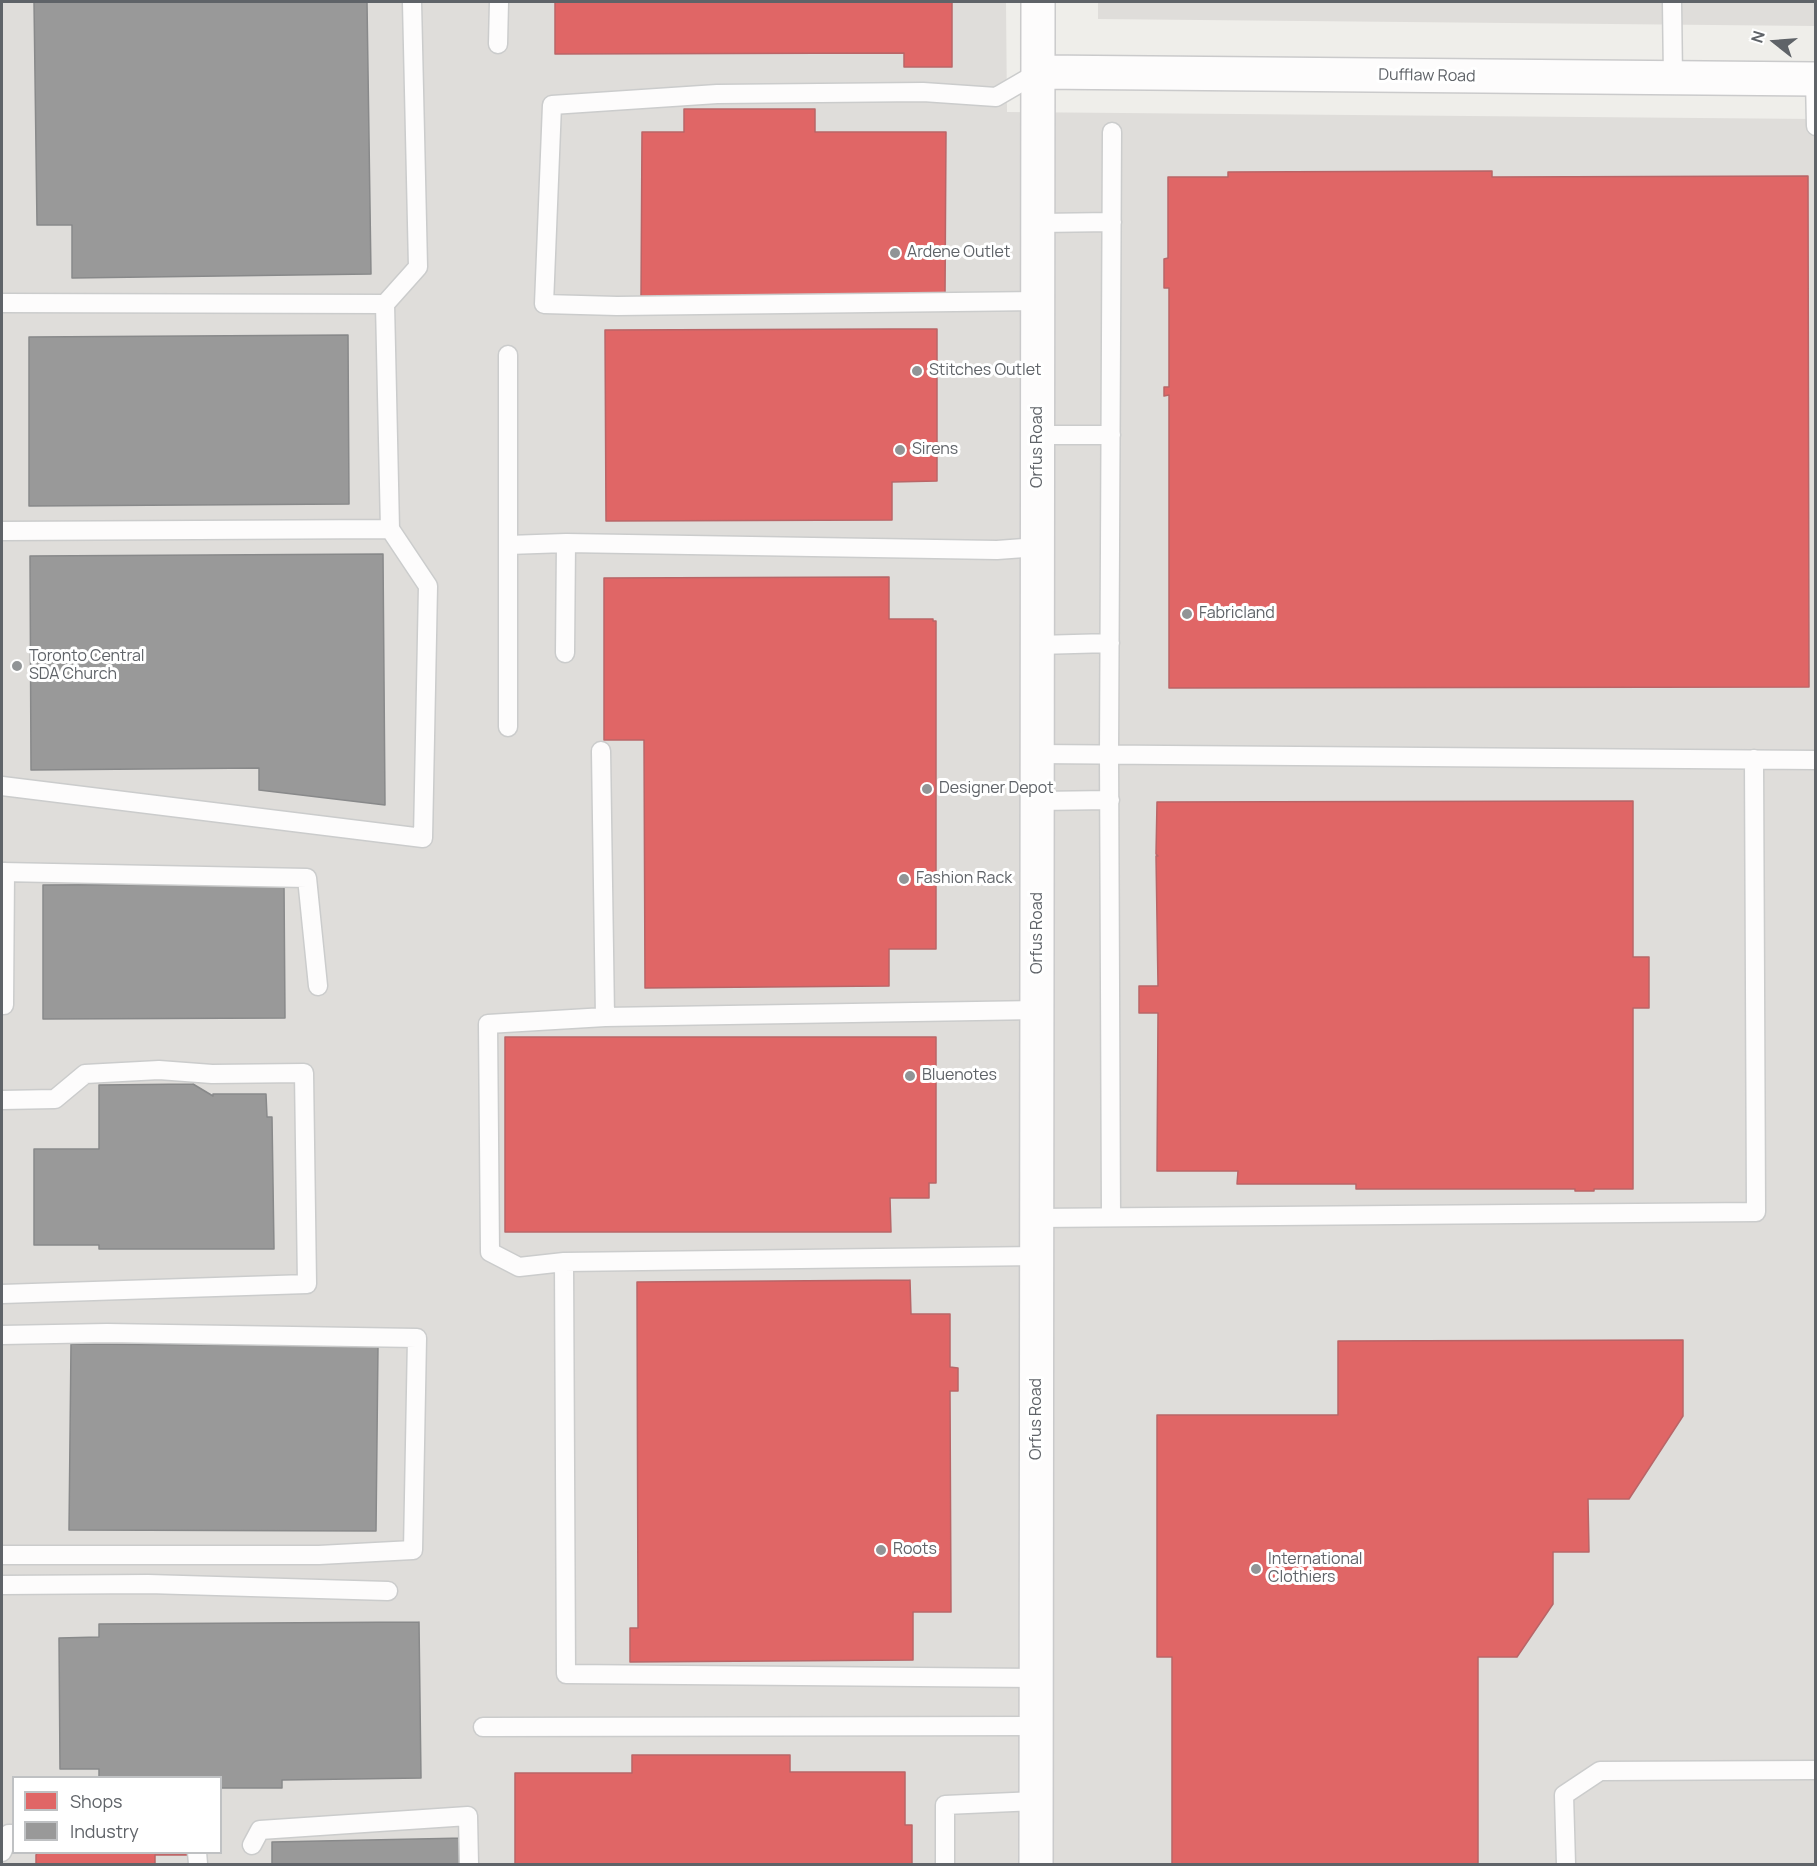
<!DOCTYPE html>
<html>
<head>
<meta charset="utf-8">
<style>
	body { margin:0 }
	#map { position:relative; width:1817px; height:1866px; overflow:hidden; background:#efeeea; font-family:Manrope,sans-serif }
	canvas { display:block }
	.frame { position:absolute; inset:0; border:3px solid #5f6368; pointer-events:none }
	.legend { position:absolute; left:12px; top:1776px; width:210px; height:78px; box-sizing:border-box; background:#fff; border:2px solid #bfc1c3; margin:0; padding:8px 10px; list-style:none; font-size:18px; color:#5f6368 }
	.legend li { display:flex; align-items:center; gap:12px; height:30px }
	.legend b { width:30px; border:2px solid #bfc1c3 }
	.north { position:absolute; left:1745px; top:12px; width:60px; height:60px; -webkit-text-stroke:4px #fff; paint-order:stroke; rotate:287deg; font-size:16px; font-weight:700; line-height:24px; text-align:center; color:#5f6368 }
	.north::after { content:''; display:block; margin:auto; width:21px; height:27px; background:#5f6368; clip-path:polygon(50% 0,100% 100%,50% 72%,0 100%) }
</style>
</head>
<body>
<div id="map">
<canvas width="1817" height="1866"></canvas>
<div class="frame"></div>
<ul class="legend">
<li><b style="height:16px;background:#e06666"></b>Shops</li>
<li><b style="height:16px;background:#999"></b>Industry</li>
</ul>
<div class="north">N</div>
</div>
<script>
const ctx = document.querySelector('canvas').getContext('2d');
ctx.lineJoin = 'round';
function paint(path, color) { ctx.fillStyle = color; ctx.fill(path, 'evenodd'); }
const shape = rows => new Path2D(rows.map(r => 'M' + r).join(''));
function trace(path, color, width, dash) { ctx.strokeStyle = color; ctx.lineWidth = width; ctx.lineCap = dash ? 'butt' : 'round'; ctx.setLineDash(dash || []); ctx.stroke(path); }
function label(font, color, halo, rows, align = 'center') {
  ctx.font = font + ' Manrope,sans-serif'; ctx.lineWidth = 6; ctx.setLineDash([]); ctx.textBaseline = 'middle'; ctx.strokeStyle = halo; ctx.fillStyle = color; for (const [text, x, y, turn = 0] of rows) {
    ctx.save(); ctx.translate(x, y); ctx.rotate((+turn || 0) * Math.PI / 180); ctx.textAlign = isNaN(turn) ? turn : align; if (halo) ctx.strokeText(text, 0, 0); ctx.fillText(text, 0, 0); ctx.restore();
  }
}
paint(shape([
	[2,2,1006,2,1007,112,1815,119,1815,1864,2,1864],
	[14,1778,220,1778,220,1852,14,1852],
	[1098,2,1815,2,1816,26,1098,19]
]), '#dfddda');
const shops = shape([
	[555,2,952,2,952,67,904,67,904,53,555,54,555,2],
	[684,109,815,109,815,132,946,132,945,296,641,297,642,132,684,132,684,109],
	[1492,171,1492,177,1808,176,1809,687,1169,688,1169,395,1164,396,1164,387,1169,387,1169,288,1164,288,1164,259,1168,258,1168,177,1228,177,1228,172,1492,171],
	[892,329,937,329,937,481,892,482,892,520,606,521,605,330,892,329],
	[889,577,889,619,933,619,933,621,936,621,936,949,889,949,889,986,645,988,644,740,604,740,604,578,889,577],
	[1633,801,1633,957,1649,957,1649,1008,1633,1008,1633,1189,1594,1189,1594,1191,1575,1191,1575,1189,1356,1189,1356,1184,1237,1184,1238,1171,1157,1171,1158,1013,1139,1013,1139,986,1158,986,1156,856,1158,856,1156,854,1157,802,1633,801],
	[505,1037,936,1037,936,1183,929,1183,929,1198,890,1198,891,1232,505,1232,505,1037],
	[910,1280,911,1314,950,1314,950,1367,958,1368,958,1391,950,1391,951,1612,913,1612,913,1660,630,1662,630,1628,638,1628,637,1282,910,1280],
	[1683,1340,1683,1416,1629,1499,1588,1499,1589,1552,1553,1552,1553,1604,1517,1657,1478,1657,1478,1864,1172,1864,1172,1657,1157,1657,1157,1415,1338,1415,1338,1341,1683,1340],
	[632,1755,790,1755,790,1772,905,1772,905,1825,912,1825,912,1864,515,1864,515,1773,632,1773,632,1755],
	[38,1852,189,1852,189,1855,155,1855,155,1864,36,1864,36,1855,38,1852]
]);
paint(shops, '#e06666');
trace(shops, '#b96567', 1.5);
const industry = shape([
	[34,2,367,2,371,274,72,278,72,225,37,225,34,2],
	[348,335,349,504,29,506,29,337,348,335],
	[383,554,385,805,259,790,259,768,31,770,30,556,383,554],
	[284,884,285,1018,43,1019,43,885,284,884],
	[193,1084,213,1096,213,1094,266,1094,267,1117,272,1117,274,1249,99,1249,99,1245,34,1245,34,1149,99,1149,99,1085,193,1084],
	[71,1344,378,1346,376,1531,69,1530,71,1344],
	[419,1622,421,1778,282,1780,282,1788,220,1788,220,1778,99,1778,99,1769,60,1769,59,1638,99,1637,99,1624,419,1622],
	[465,1838,466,1864,272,1864,272,1842,465,1838]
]);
paint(industry, '#999');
trace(industry, '#88898a', 1.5);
const lane = shape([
	[1672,2,1673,78],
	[498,44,499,2],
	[1039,72,996,97,923,92,717,94,552,105,544,304,617,306,1039,301],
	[1815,79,1816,126],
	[1039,223,1112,222],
	[2,303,385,304,390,529],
	[385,304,418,267,412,2],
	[1038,435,1111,435],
	[2,531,390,529,428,586,423,838,2,786],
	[508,545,566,543,997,550,1038,547],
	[1038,645,1110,643],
	[565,653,566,543],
	[508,727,508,355],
	[601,751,605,1017],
	[1037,754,1816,760],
	[1038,801,1110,800],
	[2,872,307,878,318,986],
	[2,1005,4,1005,5,872],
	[2,1100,55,1099,85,1074,159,1070,212,1074,304,1073,307,1284,2,1294],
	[1111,1217,1109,754,1112,132],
	[1037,1218,1756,1212,1754,759],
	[1037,1256,564,1262,519,1267,490,1252,488,1024,605,1017,1038,1010],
	[564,1262,566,1674,1036,1678],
	[2,1335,107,1333,417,1338,413,1550,319,1555,2,1555],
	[2,1585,148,1584,388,1591],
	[483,1727,1038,1726],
	[252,1845,260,1830,468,1816,469,1864],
	[2,1852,9,1834,14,1834],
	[197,1852,198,1864],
	[945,1864,945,1805,1036,1801],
	[1566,1864,1564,1795,1600,1771,1816,1770]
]);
const secondary = shape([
	[1039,72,1816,79],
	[1036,1864,1038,2]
]);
trace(lane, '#cbcccc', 21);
trace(secondary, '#cacacb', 36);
trace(lane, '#fdfcfc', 18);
trace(secondary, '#fdfcfc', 33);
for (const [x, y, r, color] of [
	[895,253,6,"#919496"],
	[917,371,6,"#919496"],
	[900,450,6,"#919496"],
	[1187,614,6,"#919496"],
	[17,666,6,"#919496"],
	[927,789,6,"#919496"],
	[904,879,6,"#919496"],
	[910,1076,6,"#919496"],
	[881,1550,6,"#919496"],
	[1256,1569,6,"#919496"]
]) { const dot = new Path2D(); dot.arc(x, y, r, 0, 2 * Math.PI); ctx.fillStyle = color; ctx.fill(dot); trace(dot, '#fff', 2); }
label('16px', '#5f6368', '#fff', [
	["Dufflaw Road",1427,76,1],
	["Orfus Road",1038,447,-90],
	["Orfus Road",1038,933,-90],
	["Orfus Road",1037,1419,-90]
]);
label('16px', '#5f6368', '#fff', [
	["Ardene Outlet",907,253],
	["Stitches Outlet",929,371],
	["Sirens",912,450],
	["Fabricland",1199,614],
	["Toronto Central",29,657],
	["SDA Church",29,675],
	["Designer Depot",939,789],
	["Fashion Rack",916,879],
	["Bluenotes",922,1076],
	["Roots",893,1550],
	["International",1268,1560],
	["Clothiers",1268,1578]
], 'left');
</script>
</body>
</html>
